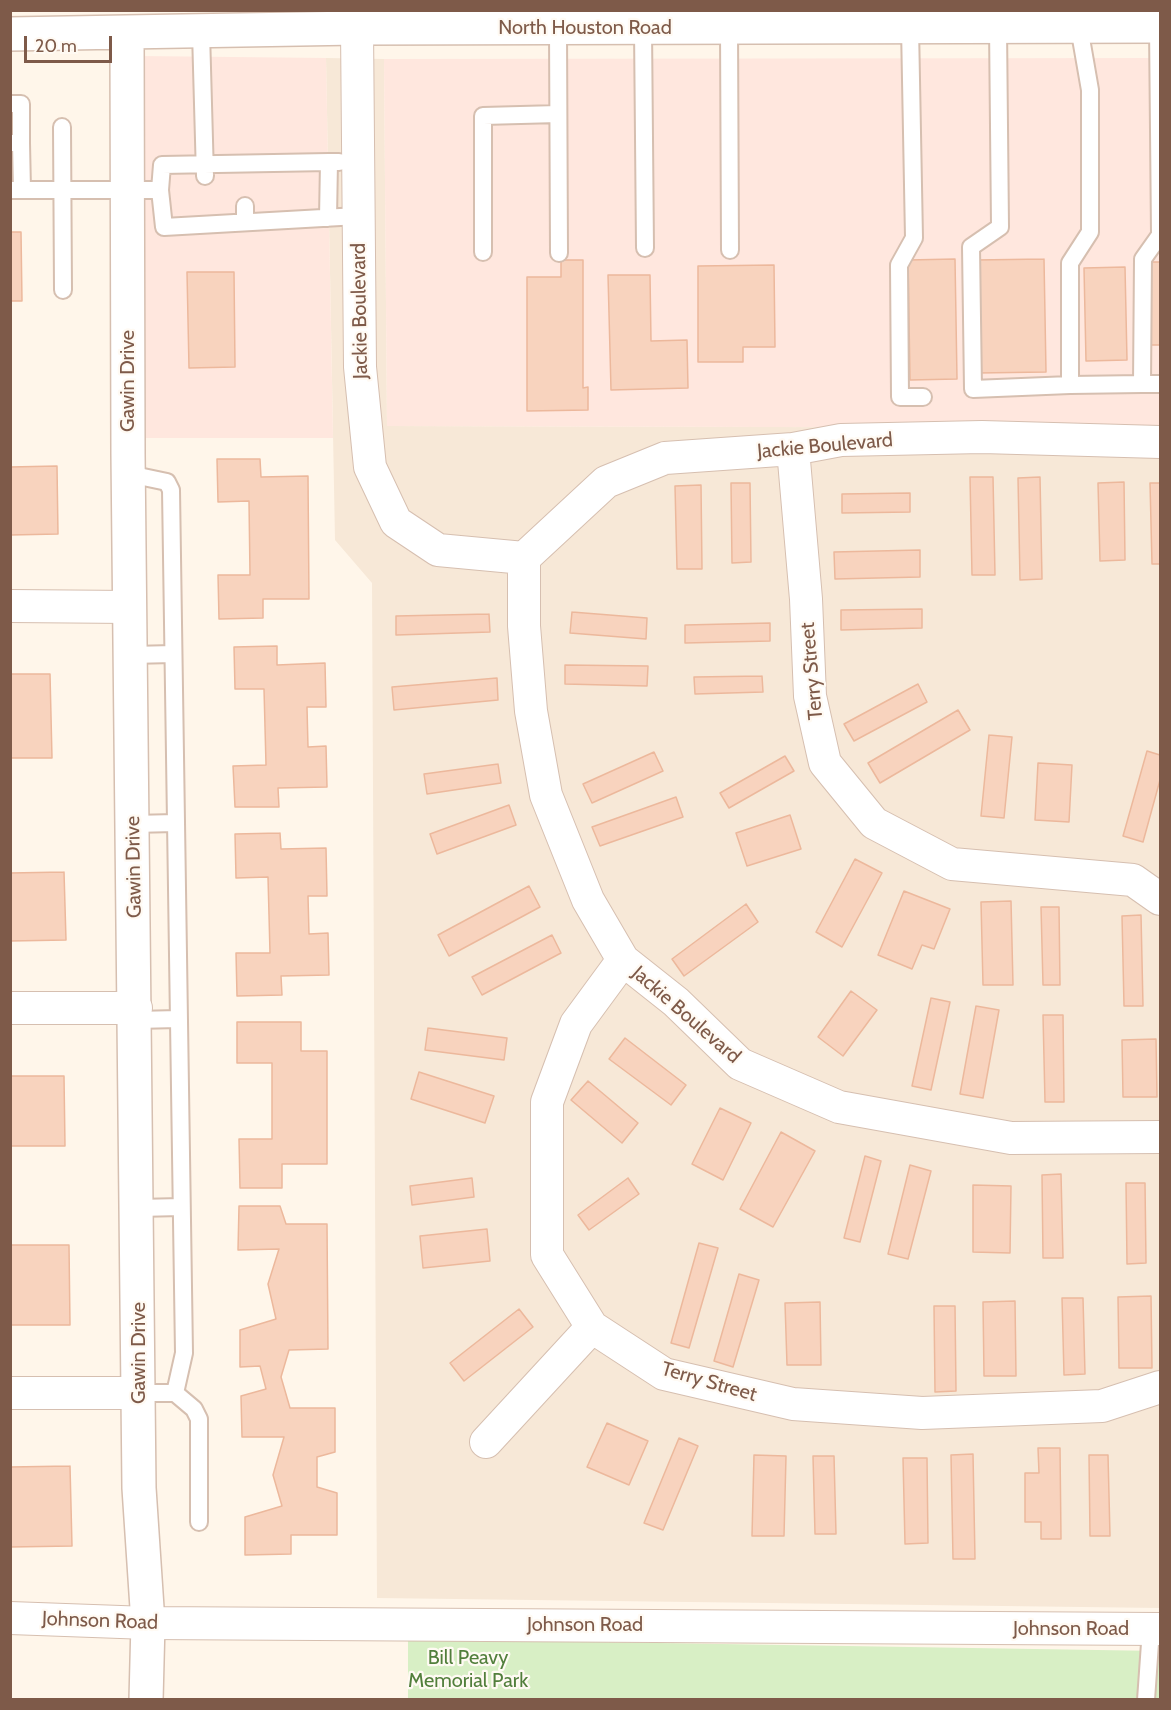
<!DOCTYPE html>
<html>
<head>
<meta charset="utf-8">
<style>
	body { margin:0 }
	#map { position:relative; width:1171px; height:1710px; overflow:hidden; background:#fff6ea; font-family:Cabin,sans-serif }
	canvas { display:block }
	.frame { position:absolute; inset:0; border:12px solid #7e5a49; pointer-events:none }
	.scale { position:absolute; left:24px; top:36px; width:88px; height:27px; box-sizing:border-box; border:3px solid #7e5a49; border-top:0; padding-left:8px; font-size:18px; line-height:21px; white-space:nowrap; color:#7e5a49; -webkit-text-stroke:4px #fffaf3; paint-order:stroke }
</style>
</head>
<body>
<div id="map">
<canvas width="1171" height="1710"></canvas>
<div class="frame"></div>
<div class="scale">20 m</div>
</div>
<script>
const ctx = document.querySelector('canvas').getContext('2d');
ctx.lineJoin = 'round';
function paint(path, color) { ctx.fillStyle = color; ctx.fill(path, 'evenodd'); }
const shape = rows => new Path2D(rows.map(r => 'M' + r).join(''));
function trace(path, color, width, dash) { ctx.strokeStyle = color; ctx.lineWidth = width; ctx.lineCap = dash ? 'butt' : 'round'; ctx.setLineDash(dash || []); ctx.stroke(path); }
function label(font, color, halo, rows, align = 'center') {
  ctx.font = font + ' Cabin,sans-serif'; ctx.lineWidth = 4.5; ctx.setLineDash([]); ctx.textBaseline = 'middle'; ctx.strokeStyle = halo; ctx.fillStyle = color; for (const [text, x, y, turn = 0] of rows) {
    ctx.save(); ctx.translate(x, y); ctx.rotate((+turn || 0) * Math.PI / 180); ctx.textAlign = isNaN(turn) ? turn : align; if (halo) ctx.strokeText(text, 0, 0); ctx.fillText(text, 0, 0); ctx.restore();
  }
}
paint(shape([
	[326,58,384,59,387,426,1160,428,1160,1608,377,1598,372,583,335,540]
]), '#f7e8d7');
paint(shape([
	[139,56,326,58,333,438,142,438],
	[1160,58,1160,428,387,426,384,59]
]), '#ffe7de');
paint(shape([
	[408,1639,1160,1651,1160,1699,408,1699]
]), '#d8efc5');
const building = shape([
	[10,232,21,232,22,301,10,301,10,232],
	[955,259,957,379,910,380,908,260,955,259],
	[1044,259,1046,372,978,373,976,260,1044,259],
	[561,260,583,260,583,388,588,387,588,410,527,411,527,277,561,277,561,260],
	[1148,262,1160,262,1160,345,1150,345,1148,262],
	[774,265,775,347,743,347,743,362,698,362,698,266,774,265],
	[1125,267,1127,360,1086,361,1084,268,1125,267],
	[187,272,234,272,235,367,189,368,187,272],
	[608,275,650,275,651,341,687,340,688,388,611,390,608,275],
	[217,459,260,459,261,477,308,476,309,599,263,599,263,618,219,619,218,575,250,575,249,501,218,502,217,459],
	[57,466,58,534,10,535,10,467,57,466],
	[970,477,993,477,995,575,972,575,970,477],
	[1040,477,1042,579,1020,580,1018,478,1040,477],
	[1124,482,1125,560,1100,561,1098,483,1124,482],
	[731,483,750,483,751,562,732,563,731,483],
	[1150,483,1160,483,1160,564,1152,564,1150,483],
	[701,485,702,569,677,569,675,486,701,485],
	[910,493,910,512,842,513,842,494,910,493],
	[920,550,920,577,835,579,834,552,920,550],
	[922,609,922,628,841,630,841,610,922,609],
	[572,612,647,618,646,639,570,633,572,612],
	[489,614,490,632,396,635,396,616,489,614],
	[770,623,770,641,685,643,685,625,770,623],
	[277,646,277,665,325,663,326,707,307,707,308,747,326,746,327,787,278,788,279,807,235,807,233,766,266,765,264,689,235,689,234,647,277,646],
	[565,665,648,666,647,686,565,684,565,665],
	[10,674,50,674,52,758,10,758,10,674],
	[762,676,763,692,695,694,694,677,762,676],
	[497,678,498,700,394,710,392,687,497,678],
	[918,684,927,702,854,741,844,724,918,684],
	[958,710,970,730,880,783,868,763,958,710],
	[989,735,1012,737,1004,818,981,816,989,735],
	[1147,751,1160,755,1160,780,1143,842,1123,836,1147,751],
	[654,752,663,771,592,803,583,784,654,752],
	[785,756,794,771,729,808,720,793,785,756],
	[1038,763,1072,765,1069,822,1035,820,1038,763],
	[498,764,501,783,427,794,424,774,498,764],
	[676,797,683,817,600,846,592,827,676,797],
	[509,805,516,825,437,854,430,834,509,805],
	[790,815,801,849,747,866,736,833,790,815],
	[280,833,281,849,326,848,327,896,308,896,309,934,328,933,329,975,281,976,282,995,237,996,236,953,270,953,268,877,236,878,235,834,280,833],
	[855,859,882,873,842,947,816,932,855,859],
	[64,872,66,940,10,941,10,873,64,872],
	[529,886,540,907,449,956,438,935,529,886],
	[904,891,950,909,934,949,922,945,912,969,878,955,904,891],
	[1011,901,1013,985,983,985,981,902,1011,901],
	[746,904,758,922,684,976,672,959,746,904],
	[1041,907,1059,907,1060,985,1043,985,1041,907],
	[1141,915,1143,1006,1124,1006,1122,916,1141,915],
	[552,935,561,953,482,995,472,977,552,935],
	[851,991,877,1010,843,1056,818,1037,851,991],
	[931,998,950,1002,931,1090,912,1086,931,998],
	[976,1006,999,1010,983,1098,960,1094,976,1006],
	[1043,1015,1063,1015,1064,1102,1045,1102,1043,1015],
	[237,1022,301,1022,301,1051,327,1051,327,1164,282,1164,282,1188,240,1188,239,1139,272,1139,272,1063,237,1063,237,1022],
	[428,1028,507,1038,504,1060,425,1050,428,1028],
	[625,1038,686,1085,671,1105,609,1059,625,1038],
	[1156,1039,1157,1097,1123,1097,1122,1040,1156,1039],
	[419,1072,494,1096,485,1123,411,1099,419,1072],
	[10,1076,64,1076,65,1146,10,1146,10,1076],
	[588,1081,638,1123,622,1143,571,1100,588,1081],
	[720,1108,751,1123,723,1180,692,1164,720,1108],
	[781,1132,815,1151,773,1227,740,1209,781,1132],
	[865,1156,881,1161,860,1242,844,1238,865,1156],
	[910,1165,931,1171,908,1259,888,1254,910,1165],
	[1061,1174,1063,1258,1043,1258,1042,1175,1061,1174],
	[472,1178,474,1197,412,1205,410,1186,472,1178],
	[628,1178,639,1194,589,1230,578,1215,628,1178],
	[1126,1183,1145,1183,1146,1263,1127,1264,1126,1183],
	[973,1185,1011,1186,1010,1253,973,1252,973,1185],
	[239,1206,280,1206,286,1224,327,1224,328,1349,289,1350,281,1377,290,1408,335,1408,335,1452,317,1457,317,1487,337,1493,337,1535,291,1535,291,1554,245,1555,245,1517,282,1506,273,1475,284,1437,242,1437,241,1396,266,1389,260,1366,240,1367,240,1330,276,1319,268,1284,279,1249,238,1250,239,1206],
	[487,1229,490,1261,423,1268,420,1236,487,1229],
	[699,1243,718,1248,689,1348,671,1343,699,1243],
	[10,1245,69,1245,70,1325,10,1325,10,1245],
	[739,1274,759,1280,733,1367,714,1361,739,1274],
	[1151,1296,1152,1368,1119,1368,1118,1297,1151,1296],
	[1062,1298,1083,1298,1085,1374,1064,1375,1062,1298],
	[1015,1301,1016,1376,984,1376,983,1302,1015,1301],
	[820,1302,821,1365,787,1365,785,1303,820,1302],
	[934,1306,955,1306,956,1391,935,1392,934,1306],
	[519,1309,533,1327,464,1381,450,1363,519,1309],
	[607,1423,648,1441,629,1485,587,1467,607,1423],
	[679,1438,698,1446,663,1530,644,1523,679,1438],
	[1038,1448,1060,1448,1061,1539,1041,1539,1041,1522,1025,1522,1025,1473,1039,1473,1038,1448],
	[973,1454,975,1559,953,1559,951,1455,973,1454],
	[754,1455,786,1456,784,1536,752,1536,754,1455],
	[1089,1455,1108,1455,1110,1536,1090,1536,1089,1455],
	[813,1456,834,1456,836,1534,815,1534,813,1456],
	[903,1458,927,1458,928,1543,905,1544,903,1458],
	[70,1466,72,1546,10,1547,10,1467,70,1466]
]);
paint(building, '#f8d3be');
trace(building, '#ecb89c', 1.5);
const service = shape([
	[998,26,1000,227,971,247,973,389,1070,385,1070,263,1090,232,1090,90,1079,27],
	[910,27,914,238,899,265,900,397,923,397],
	[558,28,559,253],
	[643,28,645,248],
	[729,28,730,250],
	[201,32,205,176],
	[10,104,21,104,21,143],
	[62,127,63,290],
	[10,143,21,143,22,190],
	[10,190,160,190,164,227,358,216],
	[160,190,162,165,329,162],
	[245,206,245,222],
	[328,218,329,162,339,162],
	[483,252,483,116,558,114],
	[1142,384,1160,384],
	[1070,385,1142,384,1143,259,1160,235,1158,26],
	[129,474,167,482,171,490,184,1353,175,1393],
	[131,655,173,654],
	[133,824,175,823],
	[136,1020,178,1019],
	[138,1208,181,1207],
	[139,1393,175,1393,194,1409,199,1419,199,1522],
	[1146,1700,1151,1629]
]);
const minor = shape([
	[357,28,360,367,370,467,396,522,438,550,524,558,606,482,665,458,793,449,841,440,982,437,1160,442],
	[793,449,806,599,810,696,825,763,874,823,952,864,1133,880,1160,899],
	[524,558,524,626,531,711,546,795,588,900,623,960,676,1002,740,1064,839,1107,1011,1138,1160,1137],
	[10,606,130,607],
	[623,960,576,1024,547,1102,547,1255,592,1327,664,1374,793,1404,922,1413,1102,1406,1160,1387],
	[10,1008,136,1008],
	[10,1393,139,1393],
	[486,1442,592,1327],
	[10,1618,148,1623,1160,1629]
]);
const tertiary = shape([
	[10,34,357,28,1160,26],
	[127,34,128,454,139,1488,148,1623,146,1700]
]);
trace(service, '#d6bfb0', 20);
trace(minor, '#d6bfb0', 34);
trace(tertiary, '#d6bfb0', 36);
trace(service, '#fff', 16);
trace(minor, '#fff', 32);
trace(tertiary, '#fff', 33);
label('20px', '#7e5a49', '#fffaf3', [
	["North Houston Road",585,28],
	["Jackie Boulevard",360,311,-91],
	["Gawin Drive",128,381,-90],
	["Jackie Boulevard",825,446,-5],
	["Terry Street",812,671,-95],
	["Gawin Drive",134,867,-91],
	["Jackie Boulevard",686,1015,41],
	["Gawin Drive",139,1353,-90],
	["Terry Street",709,1382,16],
	["Johnson Road",100,1621,2],
	["Johnson Road",585,1625],
	["Johnson Road",1071,1629]
]);
label('20px', '#527f3c', '#fffaf3', [
	["Bill Peavy",468,1658],
	["Memorial Park",468,1681]
]);
</script>
</body>
</html>
